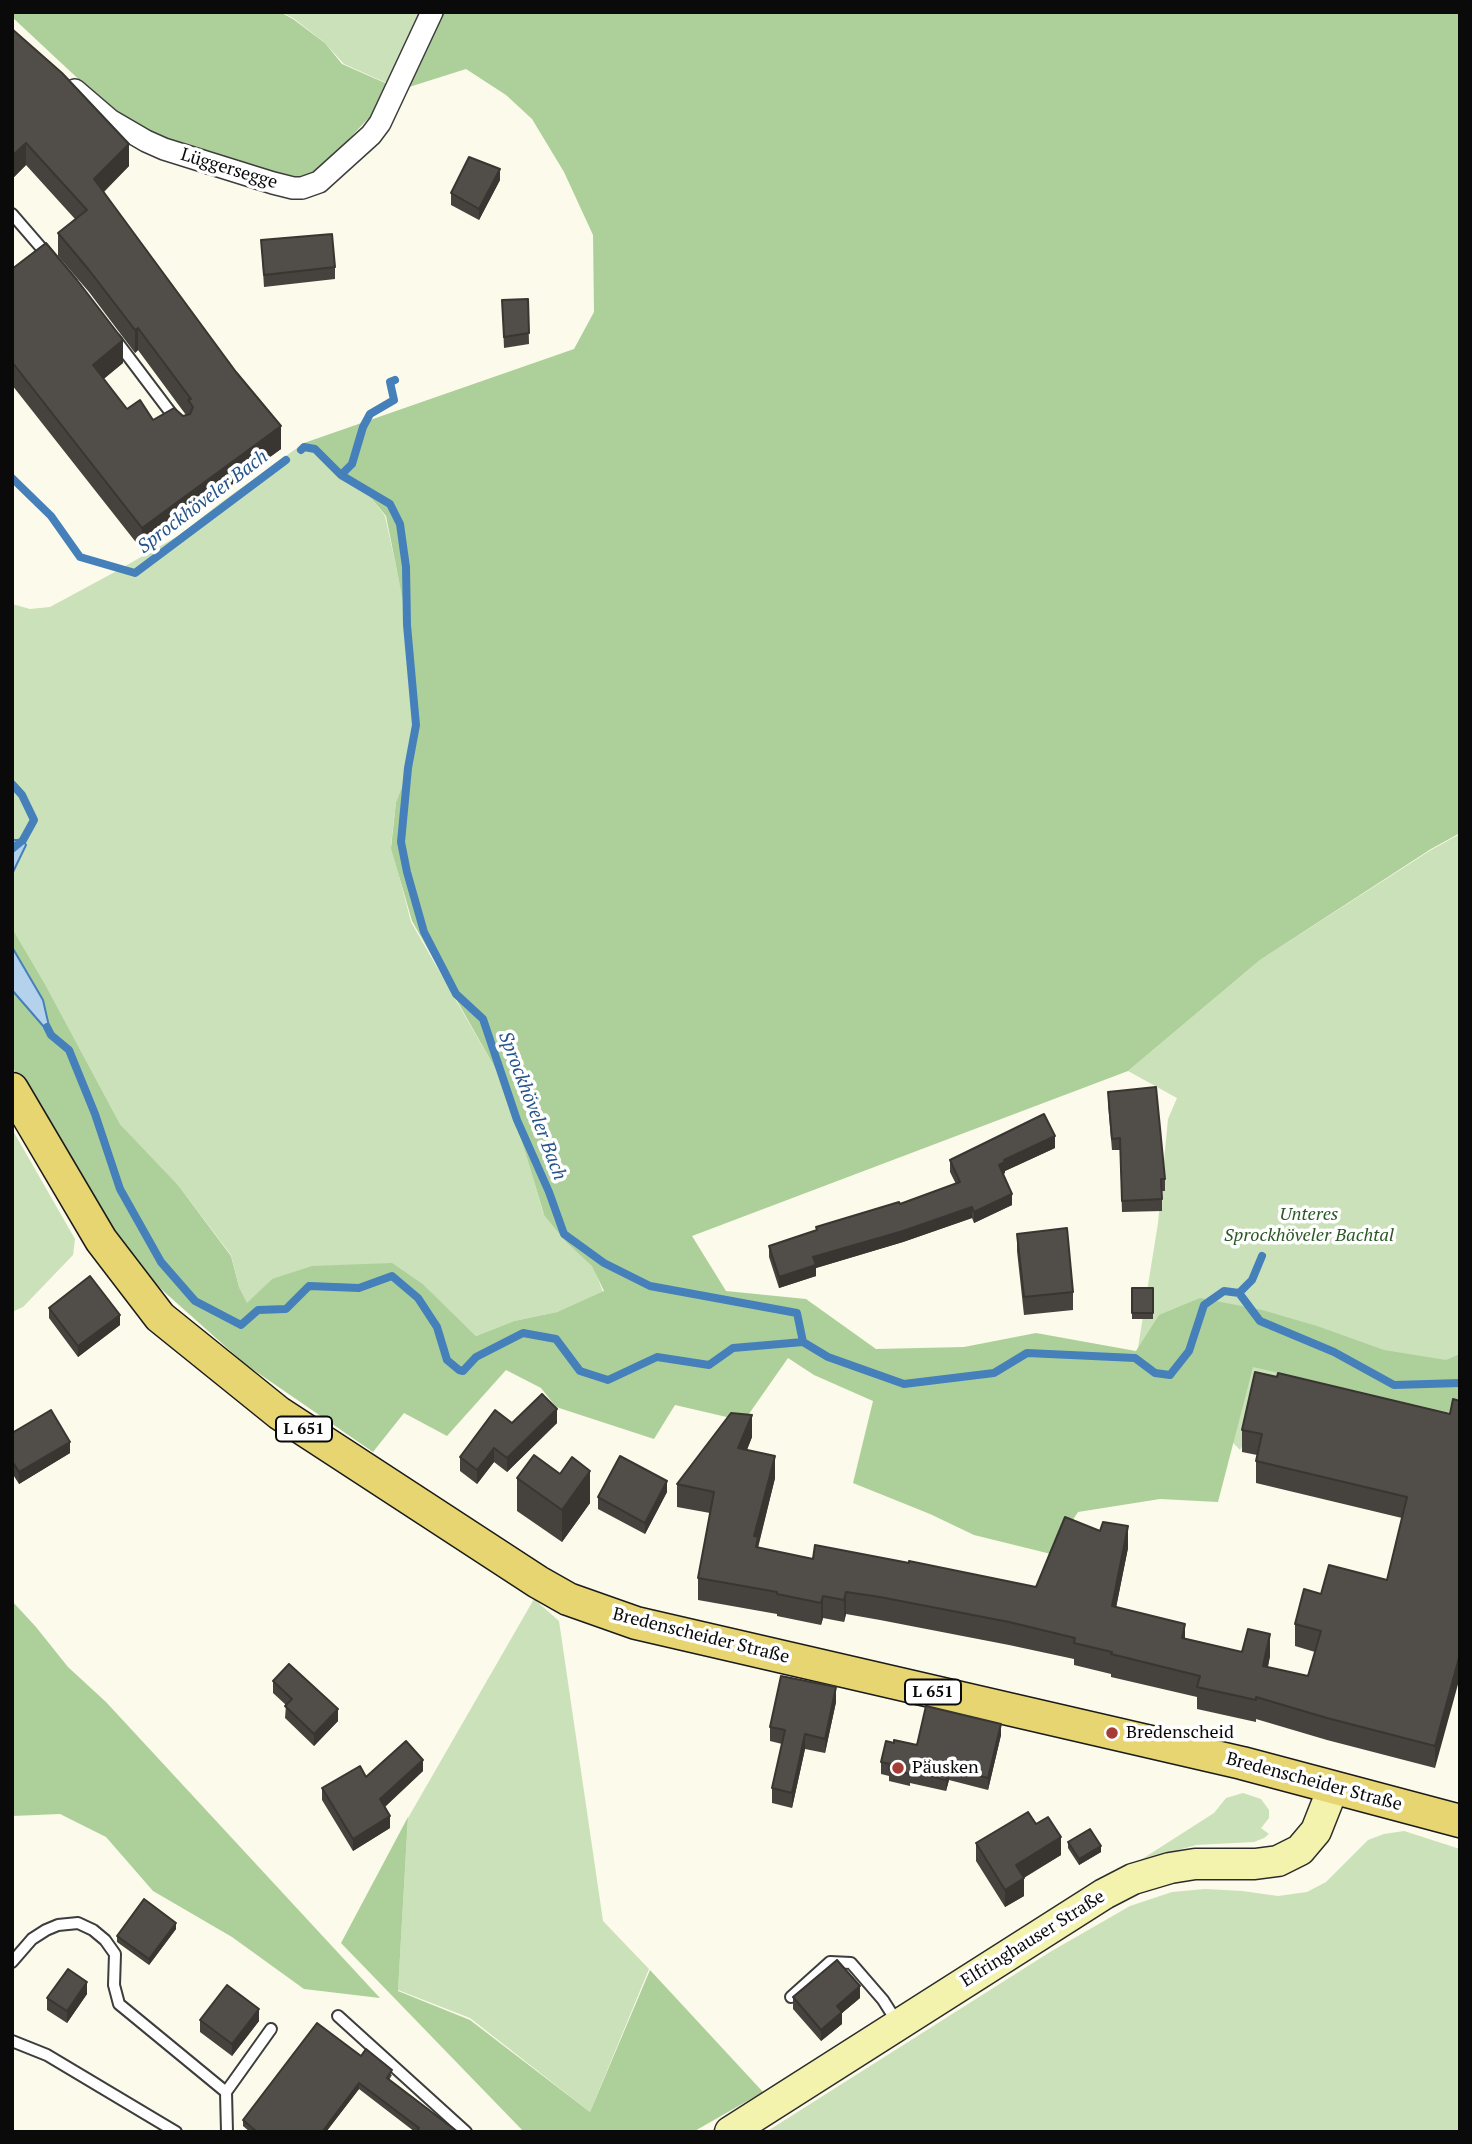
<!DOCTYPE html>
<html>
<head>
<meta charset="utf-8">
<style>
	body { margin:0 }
	#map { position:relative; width:1472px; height:2144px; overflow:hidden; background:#fcfaea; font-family:"PT Serif",serif }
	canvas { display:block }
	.frame { position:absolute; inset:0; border:14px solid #0a0a0a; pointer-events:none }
</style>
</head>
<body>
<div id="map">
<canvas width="1472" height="2144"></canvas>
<div class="frame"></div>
</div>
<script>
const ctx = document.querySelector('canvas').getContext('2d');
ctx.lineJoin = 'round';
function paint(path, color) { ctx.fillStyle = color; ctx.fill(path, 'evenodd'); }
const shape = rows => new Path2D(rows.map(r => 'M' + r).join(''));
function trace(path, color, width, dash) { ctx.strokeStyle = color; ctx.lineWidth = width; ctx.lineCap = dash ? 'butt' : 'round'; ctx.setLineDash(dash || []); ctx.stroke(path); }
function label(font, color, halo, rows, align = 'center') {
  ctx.font = font + ' "PT Serif",serif'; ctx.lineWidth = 7; ctx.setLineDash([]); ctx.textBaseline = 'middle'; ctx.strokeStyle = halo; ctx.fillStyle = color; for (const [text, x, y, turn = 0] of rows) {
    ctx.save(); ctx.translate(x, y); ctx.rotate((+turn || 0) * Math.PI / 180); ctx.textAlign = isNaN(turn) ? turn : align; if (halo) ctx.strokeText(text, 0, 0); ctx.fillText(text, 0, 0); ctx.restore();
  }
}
paint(shape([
	[281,12,425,12,391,85,344,64,324,42,293,18],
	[304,443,372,499,385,516,403,598,408,643,416,684,417,736,411,763,396,802,391,845,411,922,499,1075,526,1152,543,1213,568,1244,593,1266,603,1292,557,1312,514,1321,476,1336,424,1285,272,1279,247,1304,239,1287,231,1255,178,1185,120,1124,45,984,12,928,12,604,30,609,50,607,113,573,178,536,223,501],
	[1460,834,1460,1403,1453,1402,1436,1428,1277,1385,1240,1450,1196,1404,1137,1354,1158,1223,1168,1119,1177,1098,1128,1071,1260,960,1431,850],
	[12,1129,75,1239,73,1255,23,1307,12,1312],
	[534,1599,559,1621,603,1921,649,1969,590,2112,470,2018,398,1990,408,1818],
	[1243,1793,1261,1799,1269,1810,1269,1818,1261,1828,1269,1834,1264,1838,1254,1842,1196,1845,1139,1861,1214,1813,1226,1798],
	[1404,1831,1460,1849,1460,2132,766,2132,1050,1952,1130,1906,1172,1892,1205,1889,1242,1891,1278,1896,1307,1892,1326,1882,1368,1840,1384,1834]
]), '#cae1b9');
paint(shape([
	[12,12,280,12,293,19,325,43,342,64,392,86,378,108,331,158,305,178,250,167,164,140,103,102,12,17],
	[439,12,1460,12,1460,833,1431,849,1260,960,1128,1071,692,1236,726,1291,806,1299,876,1349,964,1347,1036,1333,1136,1351,1159,1315,1200,1298,1262,1310,1317,1326,1384,1350,1446,1360,1460,1354,1460,1415,1253,1367,1218,1502,1160,1499,1078,1512,1051,1554,974,1535,930,1514,853,1483,873,1401,814,1375,788,1358,744,1421,675,1405,654,1439,556,1407,541,1388,506,1370,447,1436,404,1413,373,1452,245,1364,142,1272,42,1119,12,1066,12,928,45,984,120,1124,178,1185,231,1256,239,1287,247,1303,272,1279,312,1266,392,1263,424,1285,476,1336,514,1321,557,1312,604,1291,592,1266,567,1243,544,1215,526,1154,499,1075,412,921,391,848,396,802,411,763,417,736,416,684,403,601,386,516,372,499,304,443,574,349,594,312,593,235,564,172,532,119,506,95,466,69,406,88],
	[12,1601,36,1627,68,1667,106,1702,380,1998,304,1989,232,1937,153,1891,106,1837,60,1814,12,1816],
	[408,1817,398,1991,470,2020,590,2112,650,1970,763,2092,693,2132,524,2132,341,1943]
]), '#add09a');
const water = shape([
	[12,840,23,840,26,845,12,874,12,840],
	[12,947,43,1000,51,1035,12,990,12,947]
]);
paint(water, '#b5d2ed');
trace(water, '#4680ba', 2);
trace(shape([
	[301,450,304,447,315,449,341,475,390,504,400,524,406,567,407,625,416,725,408,768,401,842,407,872,424,932,456,994,483,1019,517,1120,549,1192,564,1234,604,1263,650,1286,797,1313,803,1342],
	[341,475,352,464,363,427,370,414,394,400,390,382,395,380],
	[12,478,51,516,80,557,135,573,286,460],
	[12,784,22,795,34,820,23,840,12,849],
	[47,1027,51,1035,69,1050,95,1114,120,1189,161,1262,195,1301,241,1325,258,1310,286,1309,309,1286,359,1288,392,1276,418,1298,437,1327,447,1360,459,1370,463,1371,476,1357,523,1333,556,1339,580,1371,608,1380,657,1357,709,1365,733,1348,803,1342,828,1357,904,1384,994,1373,1027,1353,1135,1358,1155,1373,1170,1375,1189,1351,1204,1305,1224,1291,1239,1293,1260,1321,1334,1352,1394,1385,1460,1383],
	[1239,1293,1252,1280,1262,1256]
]), '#4680ba', 8);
const lane = shape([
	[12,214,50,258],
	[115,339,177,421],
	[12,1962,32,1939,46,1930,58,1925,78,1923,93,1930,105,1940,115,1954,114,1985,119,2004,226,2092,227,2132],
	[791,1997,830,1962,851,1963,883,2000,897,2022],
	[338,2016,466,2132],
	[12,2041,47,2055,176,2132],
	[226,2092,271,2029]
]);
const street = shape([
	[75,90,110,120,146,141,164,149,273,183,293,188,302,188,319,182,371,135,380,123,432,12]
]);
const secondary = shape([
	[730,2132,1104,1894,1133,1879,1170,1868,1195,1864,1255,1864,1278,1861,1300,1850,1316,1831,1333,1788]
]);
const primary = shape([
	[12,1089,101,1240,160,1317,279,1413,538,1582,568,1599,636,1623,1242,1763,1460,1821]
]);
trace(lane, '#3d3d3d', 14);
trace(street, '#3d3d3d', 24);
trace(secondary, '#2c2c2c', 33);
trace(primary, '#1b1b1b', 35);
trace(lane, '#fff', 10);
trace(street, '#fff', 21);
trace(secondary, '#f4f3ad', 30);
trace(primary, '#e6d570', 32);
paint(shape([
	[12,29,129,166,104,192,281,449,142,550,12,385,12,269,123,363,103,379,127,409,153,420,186,415,138,350,135,353,89,292,58,256,58,233,75,219,26,165,12,179],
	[500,180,479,220,451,205,451,193],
	[261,240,335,267,335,279,264,287],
	[528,299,529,344,504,348,502,300],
	[1108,1092,1165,1179,1165,1191,1162,1191,1162,1211,1122,1212,1120,1150,1112,1150,1108,1104],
	[1055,1148,1005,1171,1005,1173,1003,1174,1012,1205,974,1223,972,1218,903,1242,816,1268,816,1276,779,1288,769,1257,769,1246,816,1230,816,1227,900,1204,956,1184,950,1172,950,1160],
	[1017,1234,1073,1292,1073,1310,1024,1315,1017,1251],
	[1132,1288,1153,1288,1153,1319,1132,1319],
	[49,1308,120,1325,78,1357,49,1318],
	[1450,1414,1435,1768,1327,1740,1256,1719,1256,1722,1197,1709,1197,1697,1111,1677,1111,1674,1074,1665,1074,1659,1009,1645,880,1620,846,1614,844,1622,823,1618,821,1625,777,1616,777,1614,698,1600,698,1578,710,1513,677,1507,677,1484,752,1437,747,1450,775,1478,758,1548,813,1559,1036,1587,1128,1548,1116,1607,1185,1639,1242,1652,1270,1656,1268,1667,1308,1676,1315,1652,1295,1646,1295,1624,1321,1594,1387,1580,1402,1518,1256,1483,1256,1461,1257,1455,1242,1452,1242,1430],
	[512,1423,557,1423,507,1472,494,1462,477,1484,460,1471,460,1457],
	[12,1433,70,1453,19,1484,12,1473],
	[517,1478,590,1503,562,1542,517,1511],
	[667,1492,645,1534,598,1509,598,1497],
	[273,1681,338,1721,314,1746,285,1718,286,1705,273,1693],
	[836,1702,825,1753,805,1749,792,1808,772,1803,772,1788,782,1744,770,1741,770,1727],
	[1001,1735,988,1790,949,1780,946,1791,910,1783,910,1786,889,1781,889,1776,881,1774,881,1762,917,1745],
	[423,1771,385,1807,390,1828,353,1851,322,1800,322,1788,366,1777],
	[1036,1824,1061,1855,1024,1878,1024,1896,1005,1907,976,1861,976,1843],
	[1068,1842,1101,1852,1079,1865,1068,1848],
	[176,1929,149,1965,117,1942,117,1936],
	[87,1994,67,2023,47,2010,47,1998],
	[793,1997,860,1998,842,2013,842,2024,821,2041,793,2009],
	[200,2020,259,2021,232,2056,200,2032],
	[361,2056,392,2075,389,2080,458,2132,415,2132,359,2089,326,2132,250,2132,243,2126,243,2120]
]), '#46423e');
paint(shape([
	[26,143,26,165,12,179,12,156],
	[129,144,129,166,94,201,94,179],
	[500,169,500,180,479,220,479,209],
	[138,328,138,350,135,353,135,330],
	[123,340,123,363,93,388,93,365],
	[281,426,281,449,142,550,142,528],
	[1055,1136,1055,1148,1005,1171,1005,1173,999,1176,999,1165,1004,1160],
	[1012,1194,1012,1205,974,1223,974,1212],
	[972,1207,972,1218,903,1242,816,1268,816,1276,779,1288,779,1277,813,1257],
	[120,1315,120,1325,78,1357,78,1346],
	[557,1409,557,1423,507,1472,507,1458],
	[752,1415,752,1437,738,1471,738,1448],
	[70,1442,70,1453,19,1484,19,1472],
	[494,1448,494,1462,477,1484,477,1470],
	[775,1456,775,1478,758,1546,758,1559,754,1536],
	[590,1471,590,1503,562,1542,562,1510],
	[667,1481,667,1492,645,1534,645,1523],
	[1128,1526,1128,1548,1112,1628,1112,1606],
	[846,1592,846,1614,844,1622,844,1600],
	[823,1596,823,1618,821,1625,821,1603],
	[1185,1624,1185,1646,1182,1638],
	[1270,1634,1270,1656,1263,1688,1263,1666],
	[1460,1654,1460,1677,1435,1768,1435,1746],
	[836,1687,836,1702,825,1753,825,1739],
	[338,1709,338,1721,314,1746,314,1734],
	[1001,1724,1001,1735,988,1790,988,1778],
	[805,1734,805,1749,792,1808,792,1793],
	[423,1760,423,1771,380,1811,380,1799],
	[949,1768,949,1780,946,1791,946,1780],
	[390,1816,390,1828,353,1851,353,1839],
	[1061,1837,1061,1855,1016,1882,1016,1865],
	[1101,1846,1101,1852,1079,1865,1079,1859],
	[1024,1878,1024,1896,1005,1907,1005,1890],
	[176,1923,176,1929,149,1965,149,1959],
	[87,1982,87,1994,67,2023,67,2011],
	[860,1986,860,1998,842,2013,842,2024,821,2041,821,2030,837,2006],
	[259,2009,259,2021,232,2056,232,2044],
	[359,2083,359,2089,326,2132,322,2132]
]), '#393632');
const building = shape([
	[12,29,62,73,129,144,94,179,236,372,281,426,142,528,12,362,12,269,46,243,77,280,123,340,93,365,127,409,140,400,153,420,174,408,183,416,190,414,193,407,188,400,191,399,138,328,135,330,89,270,58,233,87,210,26,143,12,156,12,29],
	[469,157,500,169,479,209,451,193,469,157],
	[332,234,335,267,264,275,261,240,332,234],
	[528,299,529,333,504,337,502,300,528,299],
	[1156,1087,1165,1179,1161,1179,1162,1199,1122,1201,1120,1138,1112,1139,1108,1092,1156,1087],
	[1044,1114,1055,1136,1004,1160,1005,1162,999,1165,1012,1194,974,1212,972,1207,903,1231,813,1257,816,1265,779,1277,769,1246,817,1230,816,1227,899,1202,900,1204,960,1182,950,1160,1044,1114],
	[1067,1228,1073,1292,1024,1297,1017,1234,1067,1228],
	[90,1276,120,1315,78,1346,49,1308,90,1276],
	[1132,1288,1153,1288,1153,1313,1132,1313,1132,1288],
	[1255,1372,1277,1377,1278,1373,1450,1414,1453,1399,1460,1401,1460,1654,1435,1746,1327,1718,1256,1697,1256,1700,1197,1687,1200,1676,1111,1654,1112,1652,1074,1643,1075,1638,1009,1622,880,1597,846,1592,844,1600,823,1596,821,1603,777,1594,777,1592,698,1578,714,1492,677,1484,731,1413,752,1415,738,1448,775,1456,754,1536,758,1537,756,1547,813,1559,815,1545,909,1563,909,1561,1036,1587,1065,1517,1100,1531,1103,1522,1128,1526,1112,1606,1185,1624,1182,1638,1242,1652,1248,1629,1270,1634,1263,1666,1308,1676,1321,1631,1295,1624,1304,1589,1321,1594,1329,1565,1387,1580,1407,1497,1256,1461,1262,1434,1242,1430,1255,1372],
	[542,1394,557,1409,507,1458,494,1448,477,1470,460,1457,495,1410,512,1423,542,1394],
	[51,1410,70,1442,19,1472,12,1461,12,1433,51,1410],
	[534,1455,560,1474,572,1457,590,1471,562,1510,517,1478,534,1455],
	[620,1456,667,1481,645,1523,598,1497,620,1456],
	[289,1664,338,1709,314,1734,285,1706,292,1699,273,1681,289,1664],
	[781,1676,836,1687,825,1739,805,1734,792,1793,772,1788,785,1730,770,1727,781,1676],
	[926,1706,1001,1724,988,1778,949,1768,946,1780,910,1771,910,1774,889,1769,890,1764,881,1762,886,1741,894,1743,894,1740,917,1745,926,1706],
	[406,1741,423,1760,380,1799,390,1816,353,1839,322,1788,360,1766,366,1777,406,1741],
	[1028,1812,1036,1824,1048,1817,1061,1837,1016,1865,1024,1878,1005,1890,976,1843,1028,1812],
	[1090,1829,1101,1846,1079,1859,1068,1842,1090,1829],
	[144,1899,176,1923,149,1959,117,1936,144,1899],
	[837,1960,860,1986,837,2006,842,2012,821,2030,793,1997,837,1960],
	[68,1969,87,1982,67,2011,47,1998,68,1969],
	[227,1985,259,2009,232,2044,200,2020,227,1985],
	[317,2023,361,2056,366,2049,392,2070,387,2078,458,2132,416,2132,419,2128,359,2083,322,2132,257,2132,243,2120,317,2023]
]);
paint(building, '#514d48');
trace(building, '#393632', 2);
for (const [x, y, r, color] of [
	[1112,1733,7,"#a63c36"],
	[898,1768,7,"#a63c36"]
]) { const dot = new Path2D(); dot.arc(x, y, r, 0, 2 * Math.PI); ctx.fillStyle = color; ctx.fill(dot); trace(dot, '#fff', 2.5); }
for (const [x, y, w] of [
	[304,1429,56],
	[933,1692,56]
]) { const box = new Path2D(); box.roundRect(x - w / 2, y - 12.5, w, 25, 5); ctx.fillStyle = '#fff'; ctx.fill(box); trace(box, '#0a0a0a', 2); }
label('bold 16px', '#0a0a0a', null, [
	["L 651",304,1429],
	["L 651",933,1692]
]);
label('18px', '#0a0a0a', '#fff', [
	["Lüggersegge",229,169,17],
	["Bredenscheider Straße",701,1636,14],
	["Bredenscheider Straße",1314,1782,15],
	["Elfringhauser Straße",1033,1939,-32]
]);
label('italic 18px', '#2a5824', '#fff', [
	["Unteres",1309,1215],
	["Sprockhöveler Bachtal",1309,1236]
]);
label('18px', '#0a0a0a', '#fff', [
	["Bredenscheid",1126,1733],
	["Päusken",912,1768]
], 'left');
label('italic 19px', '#25548a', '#fff', [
	["Sprockhöveler Bach",203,502,-37],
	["Sprockhöveler Bach",532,1106,69]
]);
</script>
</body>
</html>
